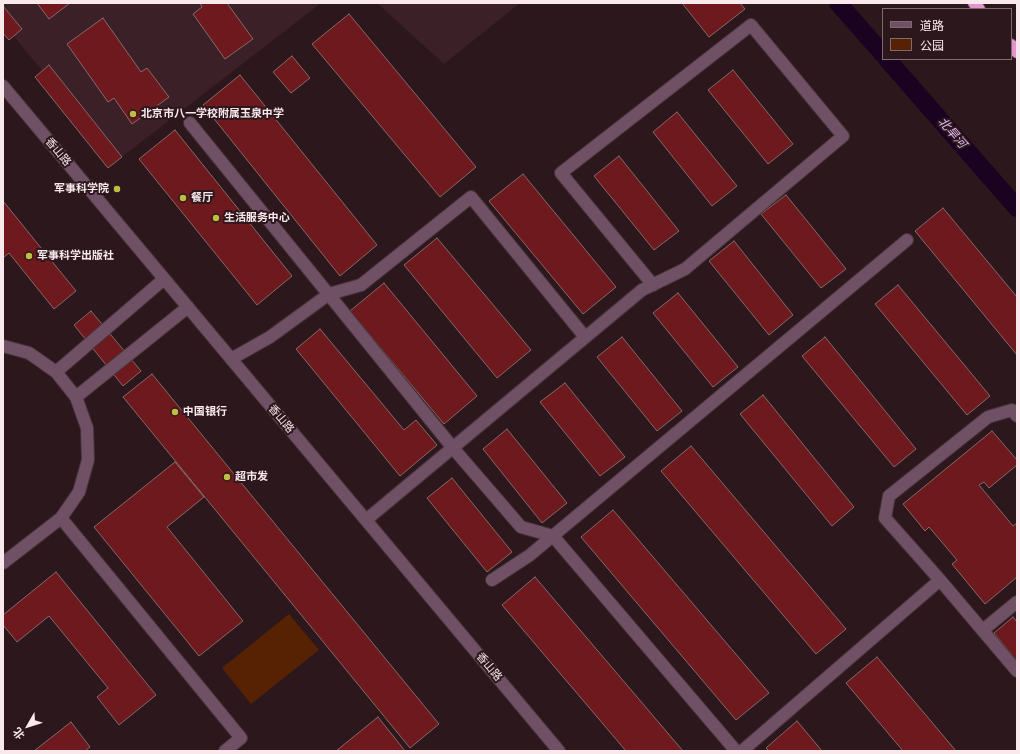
<!DOCTYPE html>
<html>
<head>
<meta charset="utf-8">
<style>
	body { margin:0 }
	#map { position:relative; width:1020px; height:754px; overflow:hidden; background:#2c171d; font-family:Cabin,"Noto Sans SC",sans-serif }
	canvas { display:block }
	.frame { position:absolute; inset:0; border:4px solid #f9e9ed; pointer-events:none }
	.legend { position:absolute; left:882px; top:8px; width:130px; height:52px; box-sizing:border-box; background:#2c171d; border:1px solid #7e6b70; margin:0; padding:5px 7px; list-style:none; font-size:12px; color:#f9e9ed }
	.legend li { display:flex; align-items:center; gap:8px; height:20px }
	.legend b { width:20px; border:1px solid #7e6b70 }
	.north { position:absolute; left:8px; top:706px; width:40px; height:40px; -webkit-text-stroke:3px #2c171d; paint-order:stroke; rotate:231deg; font-size:11px; font-weight:700; line-height:16px; text-align:center; color:#f9e9ed }
	.north::after { content:''; display:block; margin:auto; width:14px; height:18px; background:#f9e9ed; clip-path:polygon(50% 0,100% 100%,50% 72%,0 100%) }
</style>
</head>
<body>
<div id="map">
<canvas width="1020" height="754"></canvas>
<div class="frame"></div>
<ul class="legend">
<li><b style="height:5px;background:#705065"></b>道路</li>
<li><b style="height:11px;background:#572204"></b>公园</li>
</ul>
<div class="north">北</div>
</div>
<script>
const ctx = document.querySelector('canvas').getContext('2d');
ctx.lineJoin = 'round';
function paint(path, color) { ctx.fillStyle = color; ctx.fill(path, 'evenodd'); }
const shape = rows => new Path2D(rows.map(r => 'M' + r).join(''));
function trace(path, color, width, dash) { ctx.strokeStyle = color; ctx.lineWidth = width; ctx.lineCap = dash ? 'butt' : 'round'; ctx.setLineDash(dash || []); ctx.stroke(path); }
function label(font, color, halo, rows, align = 'center') {
  ctx.font = font + ' Cabin,"Noto Sans SC",sans-serif'; ctx.lineWidth = 4; ctx.setLineDash([]); ctx.textBaseline = 'middle'; ctx.strokeStyle = halo; ctx.fillStyle = color; for (const [text, x, y, turn = 0] of rows) {
    ctx.save(); ctx.translate(x, y); ctx.rotate((+turn || 0) * Math.PI / 180); ctx.textAlign = isNaN(turn) ? turn : align; if (halo) ctx.strokeText(text, 0, 0); ctx.fillText(text, 0, 0); ctx.restore();
  }
}
paint(shape([
	[3,3,321,3,122,157,49,65,42,71,14,36,22,29,3,6],
	[377,3,520,3,444,64]
]), '#3c2028');
paint(shape([
	[289,614,319,650,251,704,222,668]
]), '#572204');
trace(shape([
	[838,3,883,54],
	[887,59,1017,208]
]), '#1a0221', 18);
const building = shape([
	[37,3,70,3,49,19,37,3],
	[200,3,227,3,253,39,225,59,193,14,202,7,200,3],
	[682,3,740,3,745,9,709,37,682,3],
	[3,6,22,29,9,40,3,33,3,6],
	[349,14,476,167,440,197,312,44,349,14],
	[103,18,141,72,147,68,169,97,132,124,114,98,108,102,67,44,103,18],
	[292,56,310,78,291,93,273,72,292,56],
	[49,65,122,157,108,168,35,77,49,65],
	[733,70,793,144,768,164,708,90,733,70],
	[240,75,377,245,340,276,203,105,240,75],
	[677,112,737,186,712,206,653,132,677,112],
	[175,130,292,276,257,305,139,159,175,130],
	[619,156,679,231,654,250,594,176,619,156],
	[523,174,616,287,583,314,489,201,523,174],
	[786,195,846,269,821,288,761,214,786,195],
	[3,201,76,291,54,309,9,253,3,258,3,201],
	[943,208,1017,297,1017,355,915,231,943,208],
	[437,238,531,350,497,378,404,265,437,238],
	[734,241,793,315,769,335,709,261,734,241],
	[384,283,477,396,444,424,350,311,384,283],
	[898,285,990,396,967,415,875,304,898,285],
	[678,293,738,367,713,387,653,313,678,293],
	[91,311,141,371,123,386,74,325,91,311],
	[320,329,404,430,416,420,437,445,400,476,296,349,320,329],
	[622,337,682,411,657,431,597,357,622,337],
	[825,337,916,449,894,467,802,356,825,337],
	[152,374,439,724,410,748,123,397,152,374],
	[565,383,625,457,600,476,540,402,565,383],
	[763,395,854,507,832,526,740,414,763,395],
	[507,429,567,503,542,523,483,449,507,429],
	[992,431,1017,460,1017,465,989,488,984,482,979,485,1013,526,1017,523,1017,577,985,604,952,564,957,560,929,527,925,531,903,504,992,431],
	[691,446,846,629,816,654,661,471,691,446],
	[175,462,204,497,167,527,243,621,199,656,94,527,175,462],
	[452,478,512,552,487,572,427,498,452,478],
	[613,510,769,693,736,720,581,537,613,510],
	[56,572,156,695,119,725,97,697,108,688,49,616,17,642,3,625,3,615,56,572],
	[535,577,683,751,626,751,502,605,535,577],
	[1013,617,1017,622,1017,661,994,633,1013,617],
	[877,657,956,751,903,751,846,683,877,657],
	[378,717,405,751,336,751,378,717],
	[797,721,822,751,769,751,766,748,797,721],
	[71,722,90,747,85,751,34,751,71,722]
]);
paint(building, '#6d191d');
trace(building, '#856a68', 1);
const minor = shape([
	[3,86,559,751],
	[190,123,453,448,521,527,553,536,736,751],
	[3,346,29,353,56,372,76,397,87,428,88,460,79,492,61,518,241,738,225,751],
	[231,359,270,337,329,294,361,285,471,197,585,337],
	[56,372,164,279],
	[76,397,188,307],
	[366,520,642,290,685,269,843,136,751,25,561,173,653,285],
	[3,563,61,518],
	[492,580,530,555,907,240],
	[940,580,1017,671],
	[983,630,1017,602],
	[742,751,940,580,885,518,889,496,988,417,1012,410,1017,416]
]);
const highway = shape([
	[974,3,979,9],
	[1011,45,1017,52]
]);
trace(minor, '#49343a', 14);
trace(highway, '#49343a', 14);
trace(minor, '#705065', 12);
trace(highway, '#e394c9', 12);
for (const [x, y, r, color] of [
	[133,114,4,"#bebf42"],
	[117,189,4,"#bebf42"],
	[183,198,4,"#bebf42"],
	[216,218,4,"#bebf42"],
	[29,256,4,"#bebf42"],
	[175,412,4,"#bebf42"],
	[227,477,4,"#bebf42"]
]) { const dot = new Path2D(); dot.arc(x, y, r, 0, 2 * Math.PI); ctx.fillStyle = color; ctx.fill(dot); trace(dot, '#2c171d', 1.5); }
label('bold 11px', '#f9e9ed', '#2c171d', [
	["北京市八一学校附属玉泉中学",141,114],
	["军事科学院",109,189,"right"],
	["餐厅",191,198],
	["生活服务中心",224,218],
	["军事科学出版社",37,256],
	["中国银行",183,412],
	["超市发",235,477]
], 'left');
label('11px', '#f9e9ed', '#2c171d', [
	["香山路",58,152,50],
	["香山路",281,419,50],
	["香山路",489,667,50]
]);
label('italic 12px', '#eabff6', '#2c171d', [
	["北旱河",952,133,49]
]);
</script>
</body>
</html>
